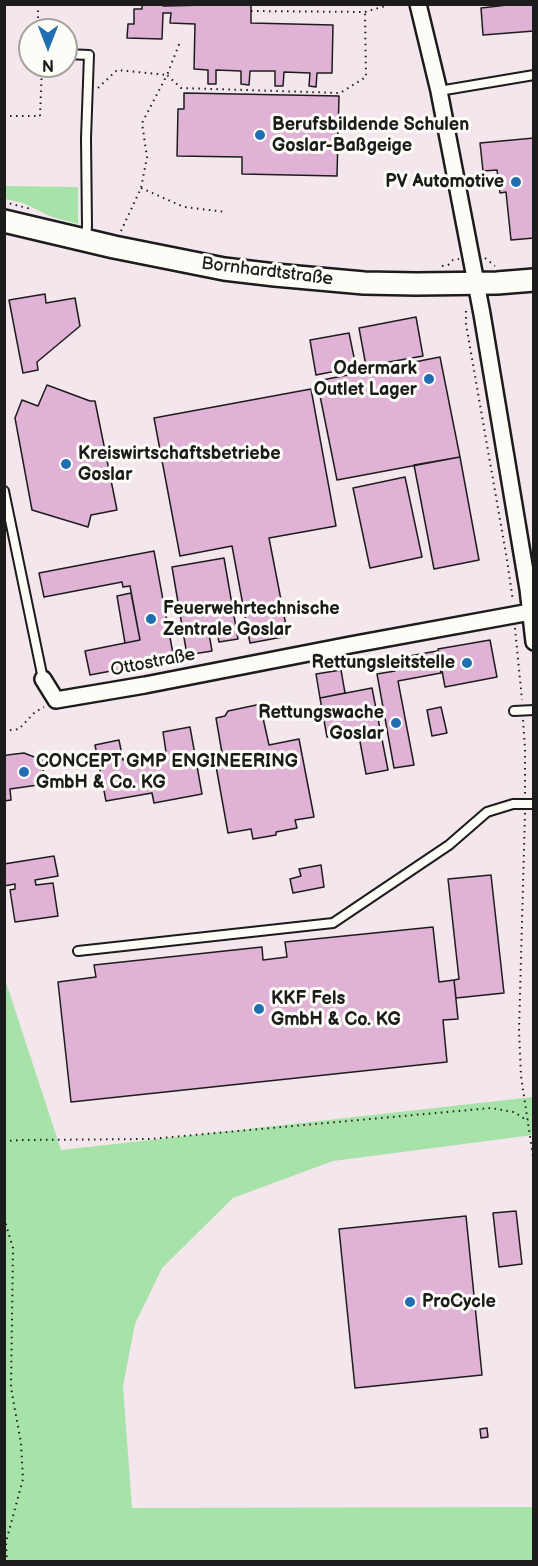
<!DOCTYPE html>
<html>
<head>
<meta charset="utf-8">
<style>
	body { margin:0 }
	#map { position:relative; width:538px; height:1566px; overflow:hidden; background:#f4e6ed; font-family:"Balsamiq Sans",sans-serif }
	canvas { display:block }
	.frame { position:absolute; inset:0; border:6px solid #1c1c1c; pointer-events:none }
	.north { position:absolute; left:18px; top:18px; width:60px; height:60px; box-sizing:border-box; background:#fdfcf7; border:2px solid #a3a29f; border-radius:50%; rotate:180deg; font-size:16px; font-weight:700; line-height:24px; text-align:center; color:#1c1c1c }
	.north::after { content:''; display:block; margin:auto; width:21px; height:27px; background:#1f6fb2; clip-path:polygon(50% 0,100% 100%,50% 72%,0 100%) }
</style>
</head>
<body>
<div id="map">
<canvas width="538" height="1566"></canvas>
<div class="frame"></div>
<div class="north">N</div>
</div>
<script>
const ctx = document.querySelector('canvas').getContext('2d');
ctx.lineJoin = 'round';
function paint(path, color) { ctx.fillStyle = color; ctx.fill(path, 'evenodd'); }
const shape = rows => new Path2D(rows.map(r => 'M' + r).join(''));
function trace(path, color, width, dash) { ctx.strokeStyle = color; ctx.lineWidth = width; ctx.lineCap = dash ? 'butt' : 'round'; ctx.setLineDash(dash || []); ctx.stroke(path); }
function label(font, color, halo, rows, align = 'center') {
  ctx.font = font + ' "Balsamiq Sans",sans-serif'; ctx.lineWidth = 6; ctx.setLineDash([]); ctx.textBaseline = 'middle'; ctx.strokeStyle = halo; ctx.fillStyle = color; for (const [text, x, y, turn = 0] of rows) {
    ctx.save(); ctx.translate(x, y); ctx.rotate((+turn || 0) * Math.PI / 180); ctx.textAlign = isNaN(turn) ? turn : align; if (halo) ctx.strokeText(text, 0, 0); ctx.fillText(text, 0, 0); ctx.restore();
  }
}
paint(shape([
	[5,186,78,187,78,224,52,217,23,203,5,199],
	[4,976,61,1150,533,1097,533,1135,333,1161,233,1198,162,1268,135,1324,123,1386,132,1508,533,1507,533,1561,5,1561]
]), '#a7e3a9');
const building = shape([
	[142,4,163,4,163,6,251,4,251,23,333,25,332,73,317,73,316,87,309,86,310,73,284,72,283,86,275,86,275,71,250,71,249,85,241,84,241,71,216,70,216,84,208,84,208,70,194,69,195,24,170,23,171,13,163,13,162,39,127,38,128,24,134,24,134,9,142,9,142,4],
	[516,4,534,4,534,31,483,35,481,8,516,4],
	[184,93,339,96,337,176,242,174,242,157,177,156,178,109,184,109,184,93],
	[534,138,534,238,511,240,506,192,500,193,497,170,483,171,480,143,534,138],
	[45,294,46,303,75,298,80,326,37,362,38,370,23,373,9,300,45,294],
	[416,317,423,356,366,366,359,328,416,317],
	[349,333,356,367,316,375,310,340,349,333],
	[440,357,460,457,337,480,317,381,440,357],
	[47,385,90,401,95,401,117,510,91,515,88,527,32,510,15,418,22,400,38,406,47,385],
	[311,389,336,526,269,538,288,636,250,643,232,546,180,556,154,418,311,389],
	[460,457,479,560,434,569,414,465,460,457],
	[405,477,422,557,370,568,353,488,405,477],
	[154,551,174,659,90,675,85,651,140,640,130,586,123,587,122,582,44,597,39,573,154,551],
	[224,558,238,639,219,642,216,627,208,628,212,651,187,655,172,567,224,558],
	[131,593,140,640,125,643,117,596,131,593],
	[490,640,497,677,445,687,438,649,490,640],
	[437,651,441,673,398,681,414,765,394,768,377,674,395,671,393,659,437,651],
	[341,670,345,693,320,698,316,674,341,670],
	[372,688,388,770,366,774,358,731,327,737,320,698,372,688],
	[261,704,264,706,266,715,263,718,269,745,299,739,314,817,295,820,297,828,276,832,276,835,253,839,251,829,228,833,214,755,222,753,216,718,225,716,228,711,261,704],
	[441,707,447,733,432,736,427,710,441,707],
	[190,727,202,794,154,803,152,793,106,801,95,745,119,740,123,760,166,752,163,732,190,727],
	[24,753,42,760,45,784,10,789,11,800,4,801,4,757,7,755,24,753],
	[54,856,58,876,35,880,36,885,53,883,58,916,15,922,10,890,15,889,15,884,4,886,4,864,54,856],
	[321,865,324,887,293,893,290,879,301,876,299,869,321,865],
	[491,875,504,993,456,998,454,980,459,979,448,879,491,875],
	[433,927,439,982,454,980,458,1019,443,1020,447,1062,71,1102,58,982,96,977,94,965,262,947,263,960,287,957,285,942,433,927],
	[516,1211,522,1264,499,1267,493,1213,516,1211],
	[466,1216,482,1375,355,1388,339,1229,466,1216],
	[487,1428,488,1437,481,1438,480,1429,487,1428]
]);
paint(building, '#e0b2d6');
trace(building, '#1c1c1c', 1.5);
const lane = shape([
	[66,54,89,55,86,138,87,226,86,239],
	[439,91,534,75],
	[4,491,43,679],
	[514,711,534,710],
	[78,951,333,923,449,845,487,812,513,804,534,804]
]);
const street = shape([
	[418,4,439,91,482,314,528,589,534,642],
	[43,679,56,700,145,685,350,645,530,612]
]);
const secondary = shape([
	[4,221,114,247,224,269,275,275,364,283,416,284,497,283,534,280]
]);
trace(lane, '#1c1c1c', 12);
trace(street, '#1c1c1c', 20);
trace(secondary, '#1c1c1c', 26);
trace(shape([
	[251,11,365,12,392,4],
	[38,30,38,4],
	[98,88,117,70,167,75,180,42],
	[4,116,40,116,42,66],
	[141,188,184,207,226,212],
	[4,202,31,209],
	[121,231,141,188,147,157,142,123,167,75,181,88,340,93,366,77,365,12],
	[485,258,495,266],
	[442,266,448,265,453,260,459,259],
	[466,311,466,324,507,560,513,601],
	[515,628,522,700],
	[523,720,525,749,525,796],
	[4,731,19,729,35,712,44,707],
	[525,813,519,1031,521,1076,534,1163],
	[4,1141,24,1140,150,1139,491,1108,514,1112,528,1121],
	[4,1218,13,1248,11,1388,21,1443,23,1479,6,1542,7,1562]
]), '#1c1c1c', 2, [1.5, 4.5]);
trace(lane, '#fdfcf7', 8);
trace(street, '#fdfcf7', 15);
trace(secondary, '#fdfcf7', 21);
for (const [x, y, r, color] of [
	[260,135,6,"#1f6fb2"],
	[516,182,6,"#1f6fb2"],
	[429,379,6,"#1f6fb2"],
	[66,464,6,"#1f6fb2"],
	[151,619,6,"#1f6fb2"],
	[467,663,6,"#1f6fb2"],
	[396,723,6,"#1f6fb2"],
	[24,772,6,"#1f6fb2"],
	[259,1009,6,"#1f6fb2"],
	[410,1302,6,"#1f6fb2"]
]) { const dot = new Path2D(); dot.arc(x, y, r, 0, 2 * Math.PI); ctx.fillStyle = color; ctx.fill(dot); trace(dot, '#fdfcf7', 2); }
label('bold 18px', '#1c1c1c', '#fdfcf7', [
	["Berufsbildende Schulen",272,125],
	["Goslar-Baßgeige",272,146],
	["PV Automotive",504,182,"right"],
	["Odermark",417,369,"right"],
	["Outlet Lager",417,390,"right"],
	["Kreiswirtschaftsbetriebe",78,454],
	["Goslar",78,475],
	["Feuerwehrtechnische",163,609],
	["Zentrale Goslar",163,630],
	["Rettungsleitstelle",455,663,"right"],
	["Rettungswache",384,713,"right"],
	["Goslar",384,734,"right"],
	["CONCEPT GMP ENGINEERING",36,762],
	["GmbH & Co. KG",36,783],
	["KKF Fels",271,999],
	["GmbH & Co. KG",271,1020],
	["ProCycle",422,1302]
], 'left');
label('18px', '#1c1c1c', '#fdfcf7', [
	["Bornhardtstraße",267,272,7],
	["Ottostraße",153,663,-11]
]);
</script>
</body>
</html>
